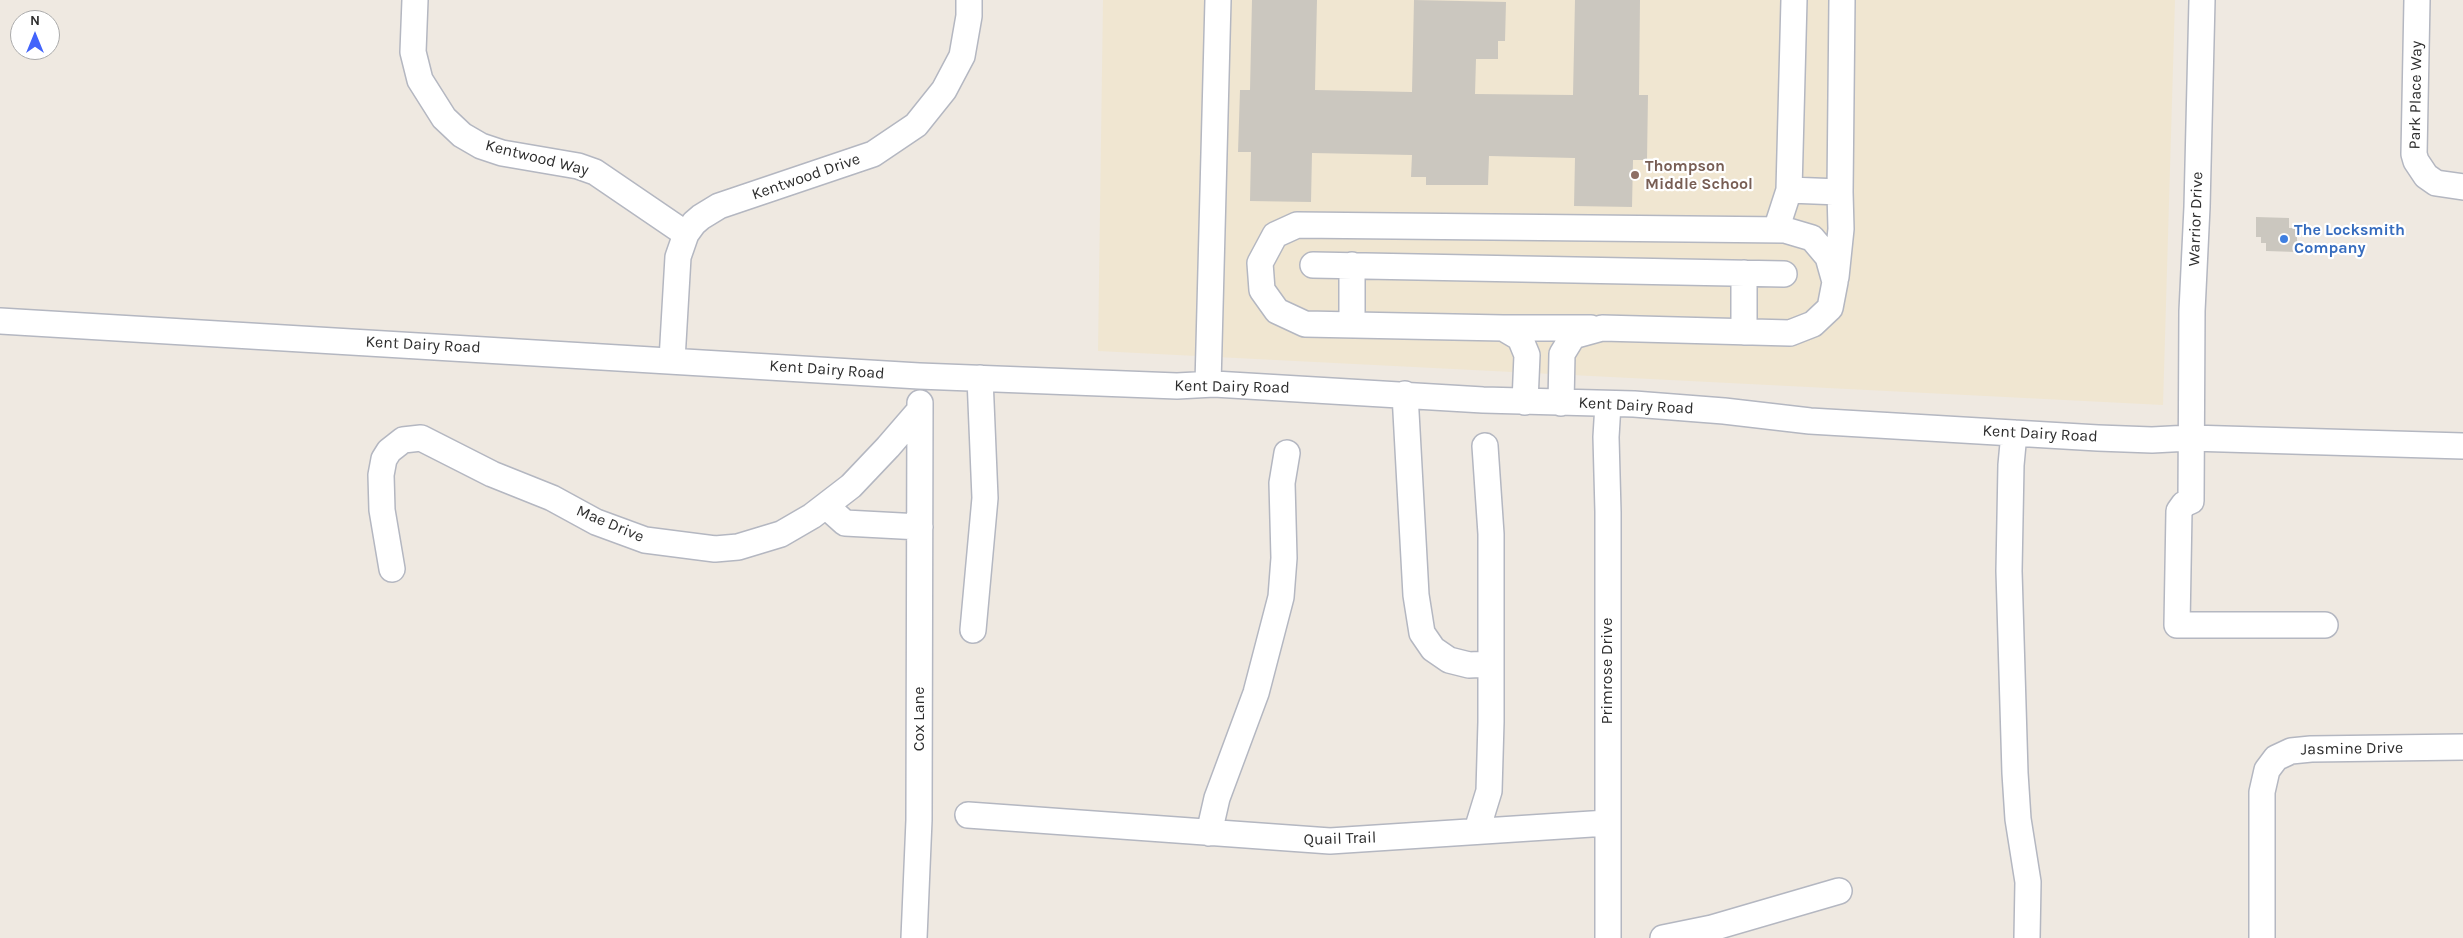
<!DOCTYPE html>
<html>
<head>
<meta charset="utf-8">
<style>
	body { margin:0 }
	#map { position:relative; width:2463px; height:938px; overflow:hidden; background:#efe9e1; font-family:Karla,sans-serif }
	canvas { display:block }
	.north { position:absolute; left:10px; top:10px; width:50px; height:50px; box-sizing:border-box; background:#fff; border:1px solid #ababab; border-radius:50%; rotate:0deg; font-size:14px; font-weight:700; line-height:20px; text-align:center; color:#2e2e2e }
	.north::after { content:''; display:block; margin:auto; width:18px; height:22px; background:#4264fb; clip-path:polygon(50% 0,100% 100%,50% 72%,0 100%) }
</style>
</head>
<body>
<div id="map">
<canvas width="2463" height="938"></canvas>
<div class="north">N</div>
</div>
<script>
const ctx = document.querySelector('canvas').getContext('2d');
ctx.lineJoin = 'round';
function paint(path, color) { ctx.fillStyle = color; ctx.fill(path, 'evenodd'); }
const shape = rows => new Path2D(rows.map(r => 'M' + r).join(''));
function trace(path, color, width, dash) { ctx.strokeStyle = color; ctx.lineWidth = width; ctx.lineCap = dash ? 'butt' : 'round'; ctx.setLineDash(dash || []); ctx.stroke(path); }
function label(font, color, halo, rows, align = 'center') {
  ctx.font = font + ' Karla,sans-serif'; ctx.lineWidth = 4.5; ctx.setLineDash([]); ctx.textBaseline = 'middle'; ctx.strokeStyle = halo; ctx.fillStyle = color; for (const [text, x, y, turn = 0] of rows) {
    ctx.save(); ctx.translate(x, y); ctx.rotate((+turn || 0) * Math.PI / 180); ctx.textAlign = isNaN(turn) ? turn : align; if (halo) ctx.strokeText(text, 0, 0); ctx.fillText(text, 0, 0); ctx.restore();
  }
}
paint(shape([
	[1103,0,2175,0,2163,405,1098,351]
]), '#f0e6d1');
paint(shape([
	[1252,0,1317,0,1315,90,1412,92,1414,0,1506,2,1505,41,1498,41,1498,59,1476,59,1475,94,1573,95,1575,0,1640,0,1639,95,1648,95,1647,160,1633,160,1632,207,1574,206,1575,158,1489,156,1488,185,1426,185,1426,177,1411,177,1412,155,1312,153,1311,202,1250,201,1251,152,1238,152,1240,90,1250,90],
	[2256,217,2289,218,2289,228,2297,228,2297,252,2266,251,2266,243,2261,243,2261,237,2256,237]
]), '#cbc7bf');
const minor = shape([
	[415,0,413,52,420,80,444,118,462,135,481,146,502,153,578,166,595,172,686,234],
	[1794,0,1789,190,1840,192,1842,0],
	[2202,0,2197,207,2192,311,2191,501,2184,504,2179,511,2177,625,2325,625],
	[2417,0,2414,154,2416,161,2426,176,2436,183,2463,187],
	[1776,230,1789,190],
	[1313,265,1784,274],
	[1744,273,1744,332],
	[1836,277,1841,229,1840,192],
	[0,321,919,376,1177,386,1214,384,1483,400,1634,404,1724,411,1810,421,2098,438,2152,440,2190,438,2463,446],
	[1352,325,1352,265],
	[1503,328,1591,328],
	[672,360,678,257,686,234,694,223,701,217,719,206,873,154,916,125,944,90,962,56,969,16,969,0],
	[1208,384,1218,0],
	[1405,394,1416,595,1422,633,1433,649,1449,660,1469,665,1491,664],
	[1525,402,1527,355,1520,338,1503,328,1305,324,1277,311,1262,290,1260,263,1275,235,1297,225,1785,230,1812,238,1828,257,1835,282,1830,308,1813,324,1790,333,1602,328,1573,336,1562,354,1561,403],
	[2014,433,2011,465,2009,571,2015,773,2018,819,2028,882,2027,938],
	[826,506,845,523,920,527],
	[392,569,382,510,381,475,384,459,389,451,403,440,421,438,492,474,552,498,596,522,645,540,715,549,738,547,781,534,812,516,851,486,888,447,920,410],
	[973,630,985,498,980,378],
	[968,815,1330,841,1607,823],
	[1477,830,1489,791,1491,722,1491,534,1485,446],
	[1209,833,1217,798,1256,693,1281,597,1284,558,1282,483,1287,453],
	[914,938,919,820,920,403],
	[1608,938,1608,512,1606,437,1608,404],
	[1663,938,1712,928,1839,891],
	[2262,938,2262,792,2267,770,2276,758,2291,751,2311,749,2463,747]
]);
trace(minor, '#b4b7c1', 28);
trace(minor, '#fff', 25);
for (const [x, y, r, color] of [
	[1635,175,5,"#8d6e63"],
	[2284,239,5,"#3f7fe0"]
]) { const dot = new Path2D(); dot.arc(x, y, r, 0, 2 * Math.PI); ctx.fillStyle = color; ctx.fill(dot); trace(dot, '#fff', 2); }
label('16px', '#2e2e2e', '#fff', [
	["Park Place Way",2416,95,-89],
	["Kentwood Way",537,158,14],
	["Kentwood Drive",806,177,-19],
	["Warrior Drive",2196,219,-88],
	["Kent Dairy Road",423,345,3],
	["Kent Dairy Road",827,370,4],
	["Kent Dairy Road",1232,387,1],
	["Kent Dairy Road",1636,406,3],
	["Kent Dairy Road",2040,434,3],
	["Mae Drive",610,524,23],
	["Primrose Drive",1607,671,-90],
	["Cox Lane",919,719,-90],
	["Jasmine Drive",2352,749,-1],
	["Quail Trail",1340,839,-2]
]);
label('bold 16px', '#785e54', '#fff', [
	["Thompson",1645,166],
	["Middle School",1645,184]
], 'left');
label('bold 16px', '#366cbe', '#fff', [
	["The Locksmith",2294,230],
	["Company",2294,248]
], 'left');
</script>
</body>
</html>
